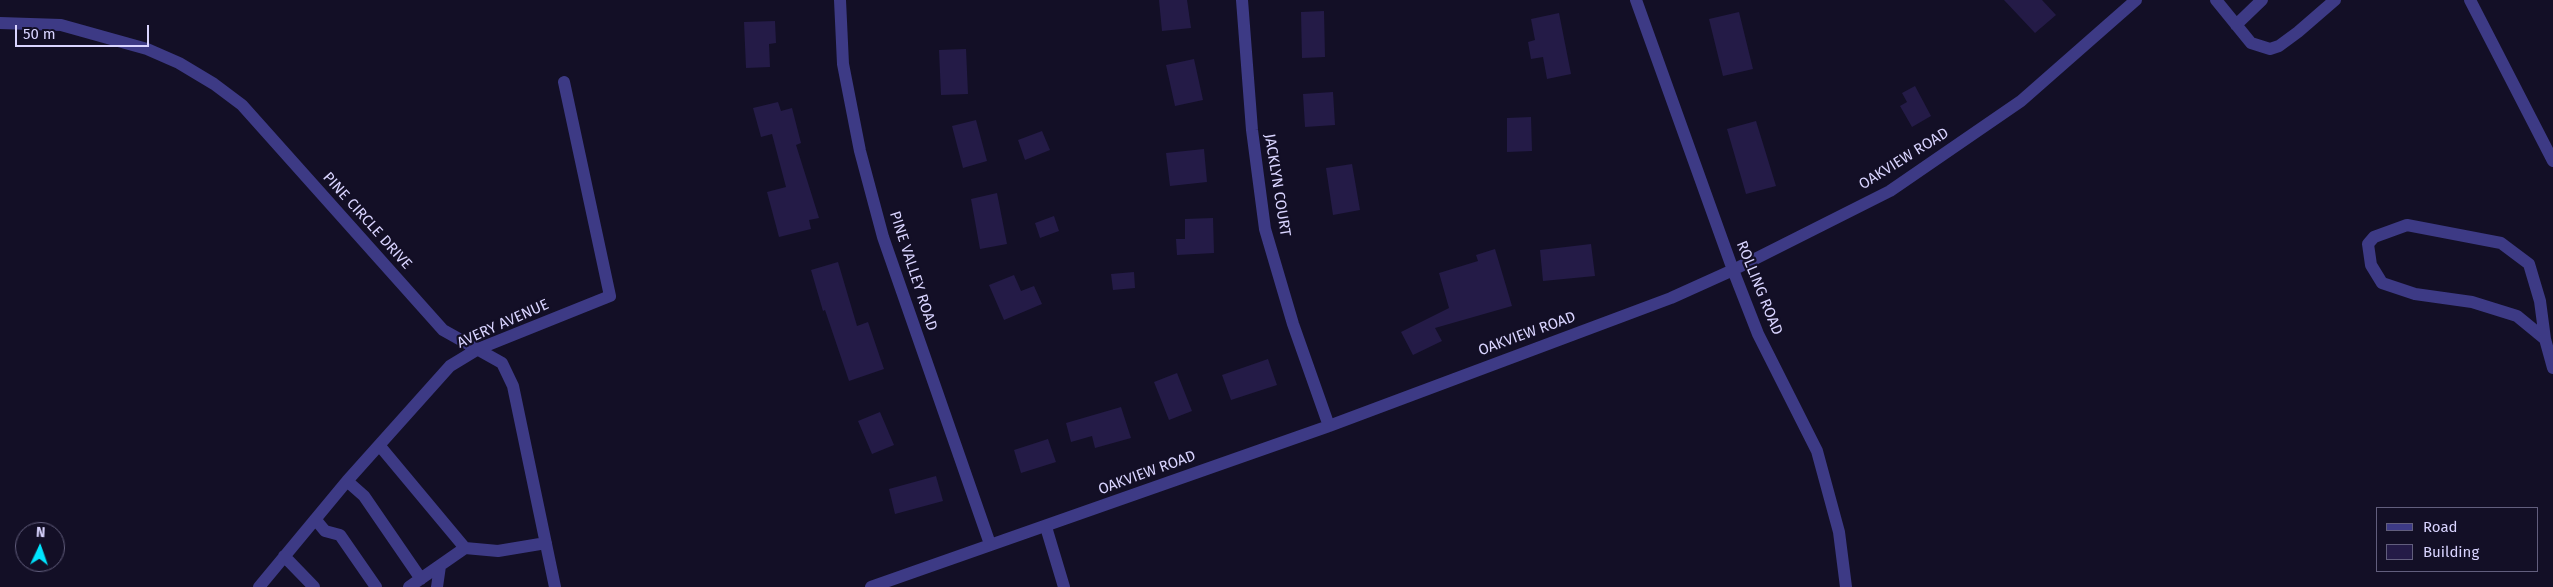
<!DOCTYPE html>
<html>
<head>
<meta charset="utf-8">
<style>
	body { margin:0 }
	#map { position:relative; width:2553px; height:587px; overflow:hidden; background:#130f26; font-family:"Fira Sans",sans-serif }
	canvas { display:block }
	.legend { position:absolute; left:2376px; top:507px; width:162px; height:65px; box-sizing:border-box; background:#130f26; border:1px solid #625e7d; margin:0; padding:6px 9px; list-style:none; font-size:15px; color:#d9d4ff }
	.legend li { display:flex; align-items:center; gap:10px; height:25px }
	.legend b { width:25px; border:1px solid #625e7d }
	.north { position:absolute; left:15px; top:522px; width:50px; height:50px; box-sizing:border-box; background:#130f26; border:1px solid #625e7d; border-radius:50%; rotate:3deg; font-size:14px; font-weight:700; line-height:20px; text-align:center; color:#d9d4ff }
	.north::after { content:''; display:block; margin:auto; width:18px; height:22px; background:#00e5ff; clip-path:polygon(50% 0,100% 100%,50% 72%,0 100%) }
	.scale { position:absolute; left:15px; top:25px; width:134px; height:22px; box-sizing:border-box; border:2px solid #d9d4ff; border-top:0; padding-left:6px; font-size:15px; line-height:18px; white-space:nowrap; color:#d9d4ff; -webkit-text-stroke:4px #130f26; paint-order:stroke }
</style>
</head>
<body>
<div id="map">
<canvas width="2553" height="587"></canvas>
<ul class="legend">
<li><b style="height:6px;background:#3d3a85"></b>Road</li>
<li><b style="height:14px;background:#241b47"></b>Building</li>
</ul>
<div class="north">N</div>
<div class="scale">50 m</div>
</div>
<script>
const ctx = document.querySelector('canvas').getContext('2d');
ctx.lineJoin = 'round';
function paint(path, color) { ctx.fillStyle = color; ctx.fill(path, 'evenodd'); }
const shape = rows => new Path2D(rows.map(r => 'M' + r).join(''));
function trace(path, color, width, dash) { ctx.strokeStyle = color; ctx.lineWidth = width; ctx.lineCap = dash ? 'butt' : 'round'; ctx.setLineDash(dash || []); ctx.stroke(path); }
function label(font, color, halo, rows, align = 'center') {
  ctx.font = font + ' "Fira Sans",sans-serif'; ctx.lineWidth = 4.5; ctx.setLineDash([]); ctx.textBaseline = 'middle'; ctx.strokeStyle = halo; ctx.fillStyle = color; for (const [text, x, y, turn = 0] of rows) {
    ctx.save(); ctx.translate(x, y); ctx.rotate((+turn || 0) * Math.PI / 180); ctx.textAlign = isNaN(turn) ? turn : align; if (halo) ctx.strokeText(text, 0, 0); ctx.fillText(text, 0, 0); ctx.restore();
  }
}
paint(shape([
	[1159,0,1187,0,1191,28,1162,31],
	[2004,0,2042,0,2056,15,2035,33],
	[1324,11,1325,57,1302,58,1301,12],
	[1739,12,1753,69,1723,76,1709,19],
	[1559,13,1571,74,1547,79,1543,57,1531,59,1528,42,1535,40,1531,19],
	[775,21,776,43,769,44,770,67,746,68,744,22],
	[966,49,968,94,941,95,939,50],
	[1194,59,1203,100,1175,106,1166,65],
	[1915,86,1931,116,1912,127,1900,106,1907,102,1902,93],
	[1333,92,1335,125,1305,127,1303,94],
	[778,102,781,111,792,108,801,143,796,145,819,218,809,220,811,229,779,237,767,192,786,187,772,134,761,137,753,108],
	[1531,117,1532,151,1507,152,1507,118],
	[976,120,987,161,963,168,952,126],
	[1756,121,1776,186,1746,194,1727,129],
	[1042,131,1050,150,1025,160,1018,140],
	[1204,149,1207,182,1170,186,1166,153],
	[1352,164,1360,210,1333,215,1326,168],
	[997,193,1007,244,980,249,971,199],
	[1054,216,1059,231,1040,238,1035,223],
	[1213,218,1214,253,1177,255,1176,239,1185,239,1185,219],
	[1591,244,1595,276,1543,281,1540,250],
	[1495,249,1512,306,1435,328,1442,341,1413,355,1401,332,1449,308,1439,273,1478,261,1476,255],
	[838,262,857,326,868,322,884,369,849,381,825,310,823,311,811,270],
	[1134,272,1135,288,1113,290,1111,274],
	[1014,275,1021,291,1034,286,1042,304,1004,320,989,285],
	[1268,359,1277,385,1231,400,1222,375],
	[1177,373,1192,411,1169,420,1154,382],
	[1121,407,1131,438,1095,448,1092,436,1071,442,1066,423],
	[880,412,894,445,872,454,858,421],
	[1048,439,1056,462,1021,473,1014,450],
	[936,476,943,501,895,514,889,489]
]), '#241b47');
trace(shape([
	[840,0,843,64,860,151,883,237,990,544],
	[1242,0,1252,130,1265,229,1293,324,1329,426],
	[1636,0,1733,270,1758,334,1817,451,1839,532,1846,587],
	[2216,0,2251,43,2270,49,2279,46,2298,32,2335,0],
	[2470,0,2553,161],
	[0,23,61,25,147,49,179,63,214,84,242,105,443,330,502,363,513,386,555,587],
	[2236,25,2262,0],
	[2545,339,2517,316,2472,302,2415,294,2382,283,2371,265,2368,244,2374,237,2407,225,2501,243,2529,264,2540,301,2545,339,2553,368],
	[379,445,465,548,409,587],
	[347,481,364,496,421,579],
	[316,520,325,531,340,535,376,587],
	[1046,527,1064,587],
	[465,548,498,551,546,543],
	[284,556,314,587],
	[259,587,347,481,450,366,478,349,610,296,564,82],
	[437,587,440,566],
	[871,587,1329,426,1671,298,1733,270,1890,191,2021,101,2136,0]
]), '#3d3a85', 12);
label('15px', '#d9d4ff', '#130f26', [
	["OAKVIEW ROAD",1904,159,-32],
	["JACKLYN COURT",1277,185,81],
	["PINE CIRCLE DRIVE",367,221,48],
	["PINE VALLEY ROAD",913,271,72],
	["ROLLING ROAD",1759,288,68],
	["AVERY AVENUE",503,324,-24],
	["OAKVIEW ROAD",1527,334,-20],
	["OAKVIEW ROAD",1147,473,-20]
]);
</script>
</body>
</html>
